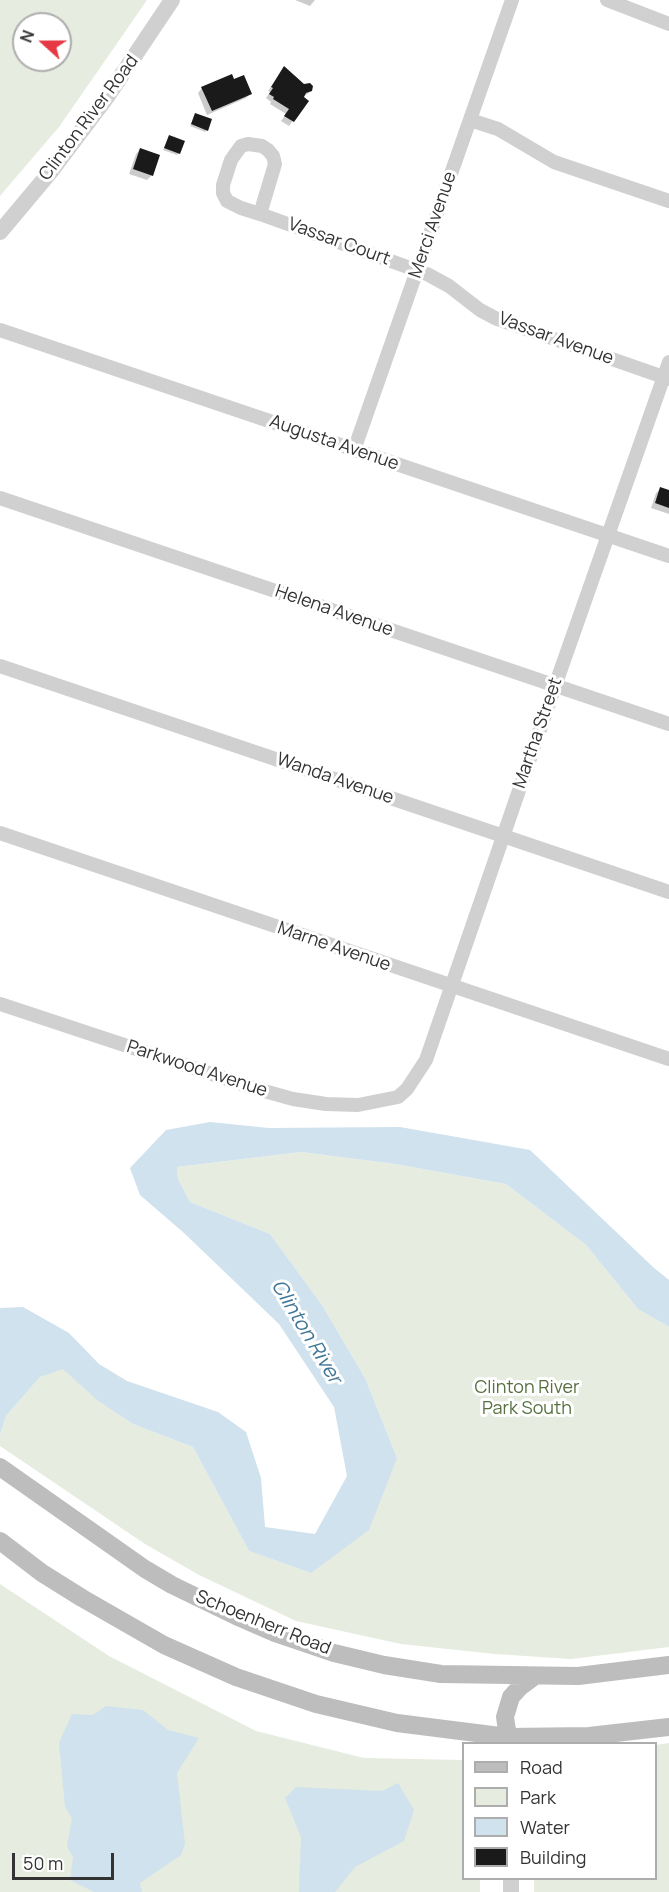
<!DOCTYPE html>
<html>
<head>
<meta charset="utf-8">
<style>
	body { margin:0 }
	#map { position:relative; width:669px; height:1892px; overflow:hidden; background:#fff; font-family:Manrope,sans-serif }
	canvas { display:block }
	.legend { position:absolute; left:462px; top:1742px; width:195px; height:138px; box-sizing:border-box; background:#fff; border:2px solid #adadad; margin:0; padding:8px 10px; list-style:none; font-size:18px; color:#333 }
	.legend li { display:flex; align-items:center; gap:12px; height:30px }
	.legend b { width:30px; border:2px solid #adadad }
	.north { position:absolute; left:12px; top:12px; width:60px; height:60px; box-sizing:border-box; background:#fff; border:2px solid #adadad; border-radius:50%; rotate:291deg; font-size:16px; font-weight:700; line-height:24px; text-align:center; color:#333 }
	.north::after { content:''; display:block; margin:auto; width:21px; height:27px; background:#e63946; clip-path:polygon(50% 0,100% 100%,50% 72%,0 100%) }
	.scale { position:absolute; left:12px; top:1853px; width:102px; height:27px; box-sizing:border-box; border:3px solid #333; border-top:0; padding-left:8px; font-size:18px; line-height:21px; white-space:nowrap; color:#333; -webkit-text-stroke:4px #fff; paint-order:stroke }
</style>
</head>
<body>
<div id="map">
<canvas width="669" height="1892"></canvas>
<ul class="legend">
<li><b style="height:8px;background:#bdbdbd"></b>Road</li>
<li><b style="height:16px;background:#e6ecdf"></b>Park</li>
<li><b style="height:16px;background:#cfe2ee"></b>Water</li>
<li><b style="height:16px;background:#1a1a1a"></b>Building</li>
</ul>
<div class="north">N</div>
<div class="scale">50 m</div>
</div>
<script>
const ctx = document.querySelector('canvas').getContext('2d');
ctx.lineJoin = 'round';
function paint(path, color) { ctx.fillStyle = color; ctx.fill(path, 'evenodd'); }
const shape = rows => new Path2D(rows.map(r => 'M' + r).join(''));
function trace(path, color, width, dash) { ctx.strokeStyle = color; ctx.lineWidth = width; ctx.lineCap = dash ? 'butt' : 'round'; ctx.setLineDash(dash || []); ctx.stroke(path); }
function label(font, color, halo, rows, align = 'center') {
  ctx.font = font + ' Manrope,sans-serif'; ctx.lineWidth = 6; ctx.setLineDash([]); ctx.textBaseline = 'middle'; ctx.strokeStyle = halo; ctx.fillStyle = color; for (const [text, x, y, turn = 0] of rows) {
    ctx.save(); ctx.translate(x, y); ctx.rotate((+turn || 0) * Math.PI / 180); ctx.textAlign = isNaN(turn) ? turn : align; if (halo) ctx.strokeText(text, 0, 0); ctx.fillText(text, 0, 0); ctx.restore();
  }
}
paint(shape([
	[0,0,147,0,59,127,0,196],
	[24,24,60,24,60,60,24,60],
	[301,1152,395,1164,506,1184,586,1245,638,1309,669,1327,669,1647,571,1659,495,1654,401,1644,296,1621,199,1575,145,1544,0,1446,0,1435,6,1416,40,1377,63,1368,98,1401,133,1424,193,1447,249,1551,311,1573,397,1458,365,1378,322,1305,270,1234,190,1202,178,1179,177,1167],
	[0,1584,109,1656,256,1731,364,1758,463,1760,464,1878,480,1879,480,1892,0,1892],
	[669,1743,669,1892,534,1892,534,1879,656,1878,656,1745]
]), '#e6ecdf');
paint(shape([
	[210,1122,269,1128,400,1127,530,1150,653,1267,669,1280,669,1327,638,1309,586,1245,506,1184,395,1164,301,1152,177,1167,178,1179,190,1202,270,1234,322,1305,365,1378,397,1458,369,1530,311,1573,249,1551,193,1447,133,1424,98,1401,63,1369,40,1377,6,1416,0,1435,0,1308,23,1307,69,1333,99,1364,127,1381,218,1412,246,1432,261,1478,265,1527,315,1534,347,1476,334,1407,279,1324,184,1233,140,1195,130,1168,166,1130],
	[106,1706,143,1710,168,1730,199,1738,177,1773,185,1844,181,1855,140,1883,142,1892,94,1892,70,1880,73,1857,67,1846,72,1818,65,1807,59,1743,72,1714,93,1715],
	[398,1783,414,1810,404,1841,355,1867,335,1892,299,1892,301,1837,285,1798,296,1787,382,1791]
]), '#cfe2ee');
paint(shape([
	[295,0,315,0,310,6],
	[284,68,311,91,306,95,301,97,307,101,289,126,281,121,286,114,270,104,271,102,266,98,270,92,268,91],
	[233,81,250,94,246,98,207,115,198,93,202,88],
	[195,115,207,130,205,132,190,126],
	[169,137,179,153,177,155,163,150],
	[140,149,152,175,147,180,129,174,136,154],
	[661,488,669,491,669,514,651,508,656,493]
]), '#0003');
paint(shape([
	[284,66,304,84,310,83,313,86,312,91,306,93,304,97,309,101,294,122,284,116,289,109,273,99,274,97,269,94,273,88,271,87],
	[232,74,234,79,244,75,252,94,212,111,201,87],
	[195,113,212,119,208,131,191,124],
	[169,135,185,141,180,154,164,148],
	[140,148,160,155,153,176,133,169],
	[660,487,669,490,669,508,655,503]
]), '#1a1a1a');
trace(shape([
	[607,0,669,24],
	[470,120,498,129,554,162,669,201],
	[260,214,241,208,227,201,223,193,223,185,231,160,241,146,248,144,262,146,268,150,273,156,275,164,260,214,427,274,449,286,480,310,497,319,669,379],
	[0,330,669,556],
	[354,450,512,0],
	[0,498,669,724],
	[0,666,669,892],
	[0,833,669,1059],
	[0,1004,257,1089,293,1099,326,1104,358,1105,398,1097,407,1089,426,1060,555,686,669,362]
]), '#d0d0d0', 14);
trace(shape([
	[0,232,52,170,107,97,172,0],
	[511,1892,511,1878]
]), '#d0d0d0', 16);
trace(shape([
	[0,1467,145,1569,172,1585,236,1616,275,1633,334,1653,384,1665,441,1674,578,1676,669,1665],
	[0,1541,42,1573,82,1598,164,1645,236,1677,316,1704,397,1723,508,1737,589,1736,669,1727],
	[508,1737,505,1717,511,1697,520,1687,535,1676]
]), '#bdbdbd', 18);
label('18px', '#333', '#fff', [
	["Clinton River Road",89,118,-53],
	["Merci Avenue",433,225,-71],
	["Vassar Court",339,242,20],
	["Vassar Avenue",556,339,20],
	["Augusta Avenue",334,443,19],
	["Helena Avenue",334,611,19],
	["Martha Street",538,733,-71],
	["Wanda Avenue",335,779,19],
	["Marne Avenue",334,947,19],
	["Parkwood Avenue",197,1069,18],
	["Schoenherr Road",263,1623,22]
]);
label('18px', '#56703f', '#fff', [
	["Clinton River",527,1388],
	["Park South",527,1409]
]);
label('italic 20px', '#3f7597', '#fff', [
	["Clinton River",306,1332,59]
]);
</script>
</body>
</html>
